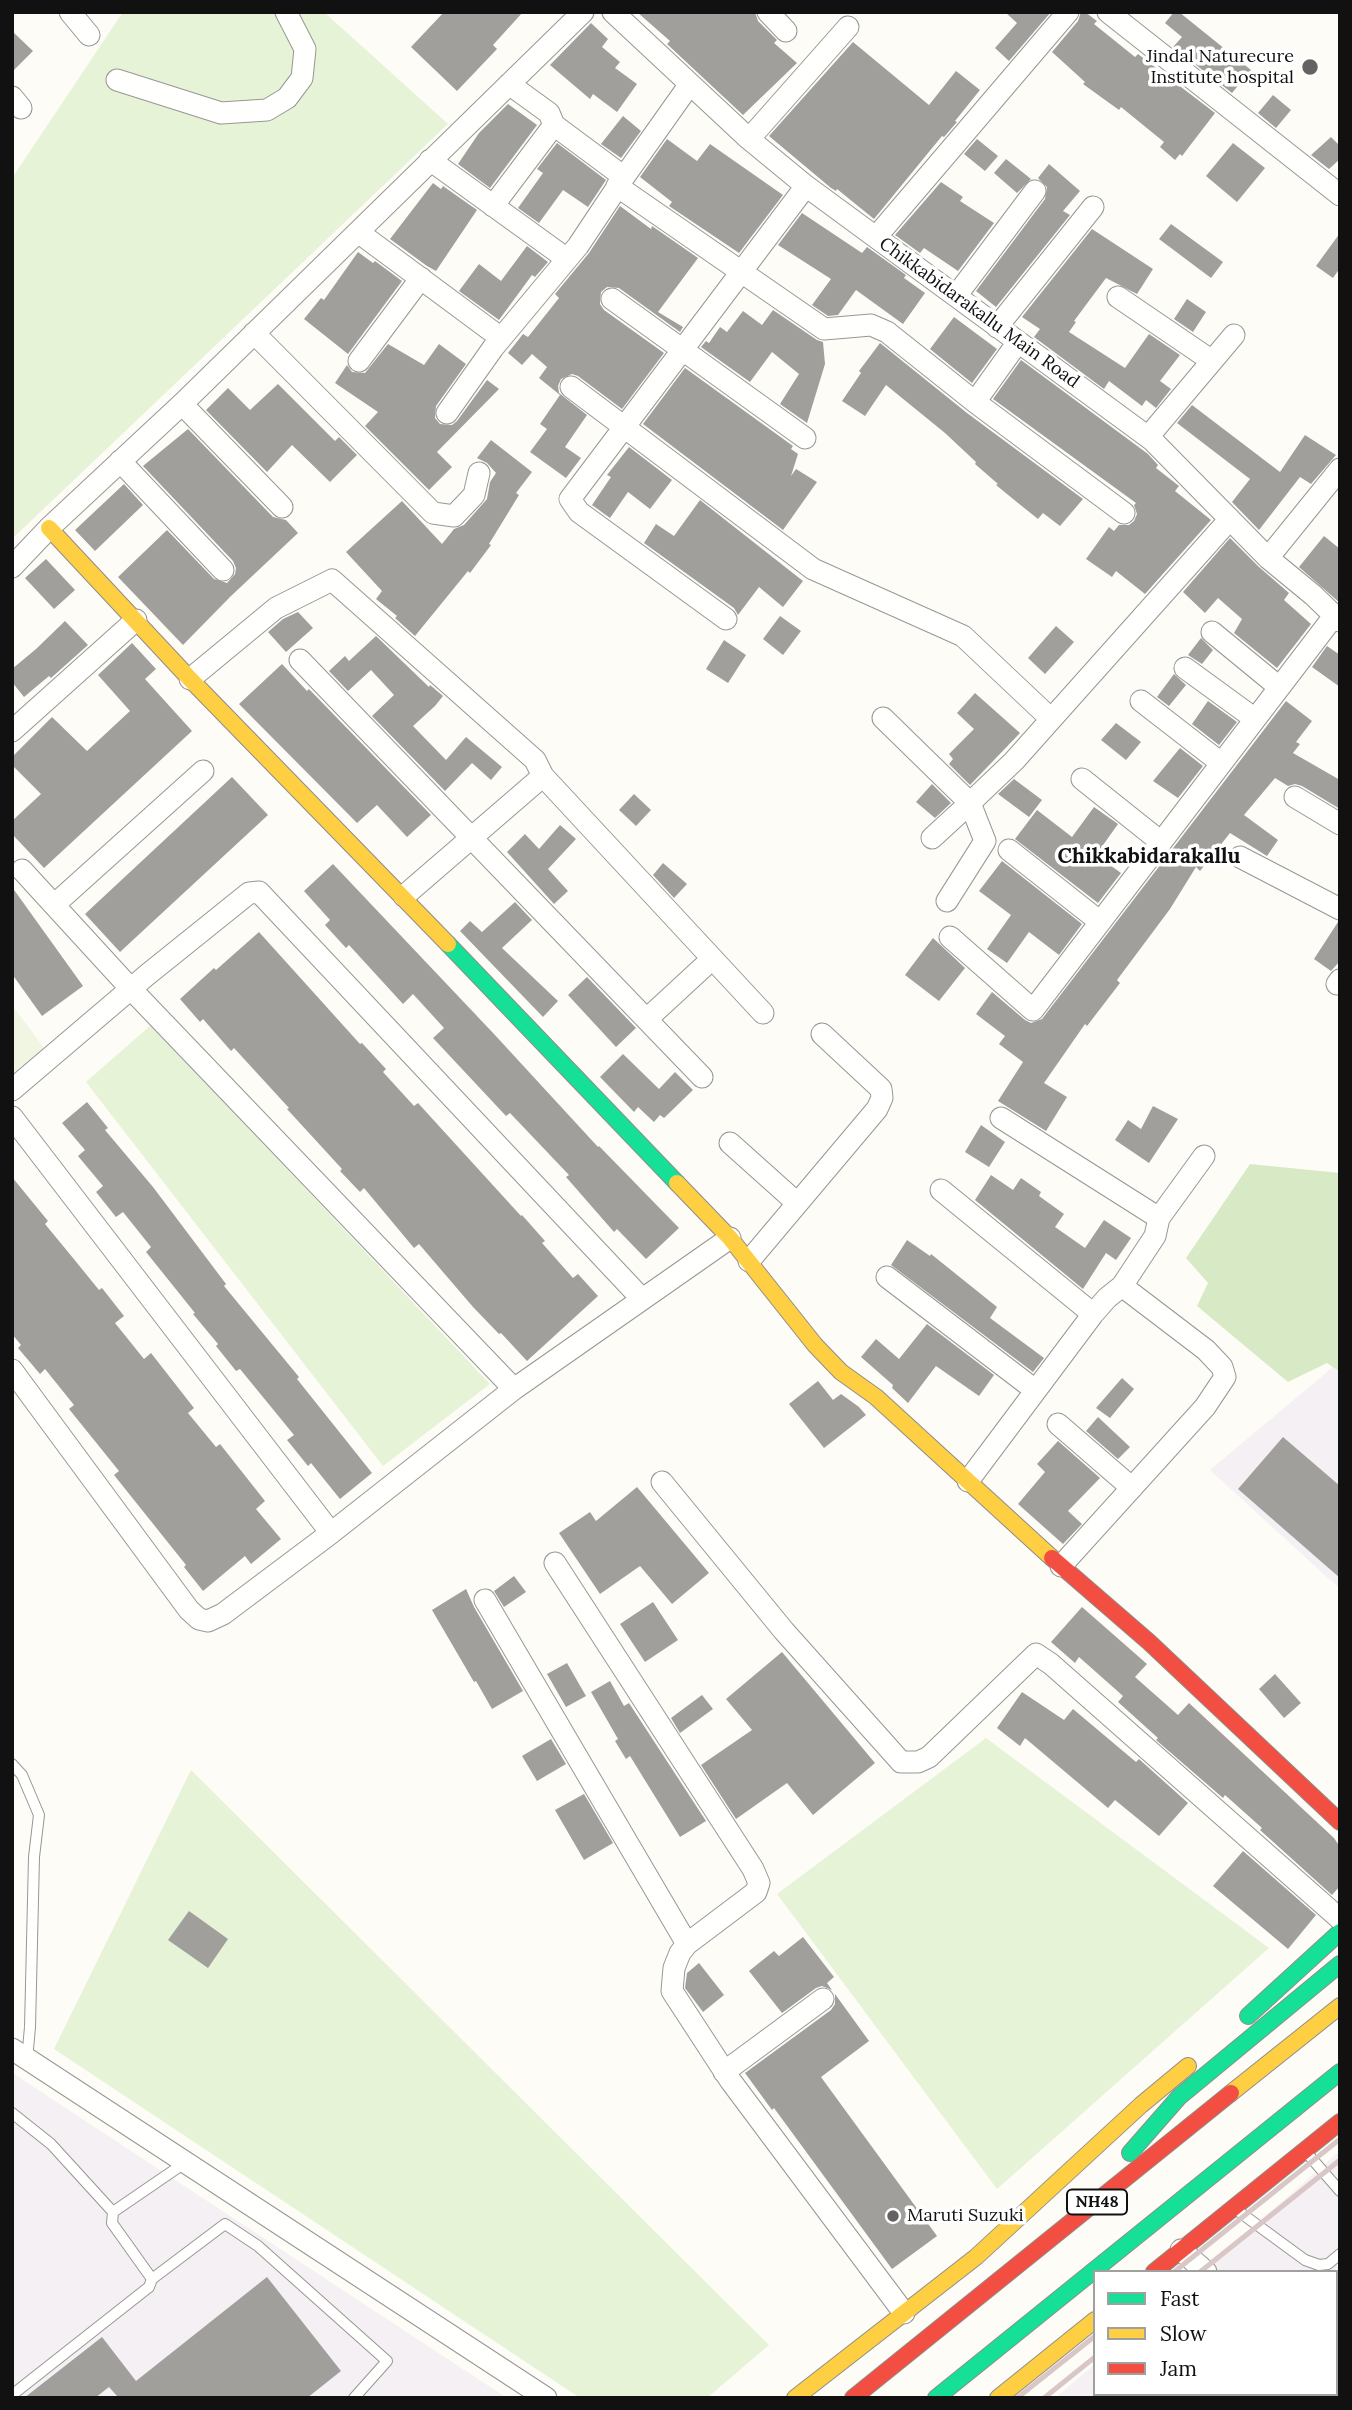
<!DOCTYPE html>
<html>
<head>
<meta charset="utf-8">
<style>
	body { margin:0 }
	#map { position:relative; width:1352px; height:2410px; overflow:hidden; background:#fdfcf7; font-family:Lora,serif }
	canvas { display:block }
	.frame { position:absolute; inset:0; border:14px solid #111; pointer-events:none }
	.legend { position:absolute; left:1093px; top:2270px; width:245px; height:126px; box-sizing:border-box; background:#fff; border:2px solid #a0a0a0; margin:0; padding:9px 12px; list-style:none; font-size:21px; color:#111 }
	.legend li { display:flex; align-items:center; gap:14px; height:35px }
	.legend b { width:35px; border:2px solid #a0a0a0 }
</style>
</head>
<body>
<div id="map">
<canvas width="1352" height="2410"></canvas>
<div class="frame"></div>
<ul class="legend">
<li><b style="height:9px;background:#16e098"></b>Fast</li>
<li><b style="height:9px;background:#ffcf43"></b>Slow</li>
<li><b style="height:9px;background:#f24e42"></b>Jam</li>
</ul>
</div>
<script>
const ctx = document.querySelector('canvas').getContext('2d');
ctx.lineJoin = 'round';
function paint(path, color) { ctx.fillStyle = color; ctx.fill(path, 'evenodd'); }
const shape = rows => new Path2D(rows.map(r => 'M' + r).join(''));
function trace(path, color, width, dash) { ctx.strokeStyle = color; ctx.lineWidth = width; ctx.lineCap = dash ? 'butt' : 'round'; ctx.setLineDash(dash || []); ctx.stroke(path); }
function label(font, color, halo, rows, align = 'center') {
  ctx.font = font + ' Lora,serif'; ctx.lineWidth = 7; ctx.setLineDash([]); ctx.textBaseline = 'middle'; ctx.strokeStyle = halo; ctx.fillStyle = color; for (const [text, x, y, turn = 0] of rows) {
    ctx.save(); ctx.translate(x, y); ctx.rotate((+turn || 0) * Math.PI / 180); ctx.textAlign = isNaN(turn) ? turn : align; if (halo) ctx.strokeText(text, 0, 0); ctx.fillText(text, 0, 0); ctx.restore();
  }
}
paint(shape([
	[1333,1367,1340,1372,1340,1589,1210,1470],
	[12,2071,17,2076,507,2398,12,2398],
	[1340,2151,1340,2398,1055,2398,1095,2364,1095,2394,1336,2394,1336,2272,1201,2272]
]), '#f5f0f3');
paint(shape([
	[123,12,324,12,448,124,12,539,12,178],
	[151,1025,490,1384,383,1466,86,1082],
	[986,1738,1269,1948,997,2189,777,1894],
	[191,1770,769,2345,707,2398,580,2398,54,2049]
]), '#e7f3d7');
paint(shape([
	[1250,1164,1340,1173,1340,1372,1327,1363,1288,1382,1197,1306,1208,1283,1186,1258]
]), '#d8eac5');
paint(shape([
	[12,1005,47,1052,12,1078]
]), '#f0f6e1');
paint(shape([
	[444,12,523,12,493,45,497,49,457,91,411,47],
	[637,12,755,12,758,21,777,40,774,43,797,63,743,115,667,44,670,41],
	[1005,12,1051,12,1009,61,995,48,1017,23],
	[1081,12,1085,12,1097,21,1094,24,1135,57,1138,54,1215,113,1182,156,1180,154,1175,160,1160,147,1164,142,1121,107,1119,110,1083,84,1085,82,1052,52,1078,21],
	[1174,12,1179,12,1251,70,1232,93,1173,47,1182,37,1165,23],
	[591,23,608,39,602,47,620,62,615,68,637,84,617,112,593,94,590,99,550,65],
	[12,31,33,51,12,72],
	[853,42,929,105,956,71,980,90,955,121,957,122,944,137,942,136,874,219,837,189,836,191,831,188,769,136],
	[1273,95,1291,110,1276,128,1258,113],
	[508,104,537,125,490,188,458,164,479,133],
	[623,116,641,131,621,158,601,144],
	[1331,137,1340,146,1340,159,1329,169,1311,155],
	[667,139,697,161,710,144,783,195,739,253,669,206,672,202,640,177],
	[977,139,998,156,985,171,964,154],
	[557,143,606,180,588,207,563,190,539,223,518,208,543,173,537,169],
	[1233,143,1265,168,1237,202,1206,176],
	[1006,159,1031,179,1017,193,994,173],
	[1049,164,1080,191,1063,211,1070,215,996,307,976,291,1045,199,1047,187,1038,178],
	[941,182,963,197,960,201,994,223,958,271,924,248,920,253,895,235],
	[433,183,441,189,443,186,477,210,436,271,427,266,390,239],
	[620,206,651,229,652,226,698,258,658,312,683,327,680,332,619,288,607,287,601,292,600,304,604,310,664,353,622,409,578,376,572,374,561,379,558,386,559,393,587,415,565,447,581,458,566,478,530,452,547,429,540,424,560,395,539,378,547,367,532,354,522,365,508,353,523,334,528,337,559,298,555,294,589,253],
	[802,213,862,253,867,247,906,275,904,278,925,293,903,324,856,290,838,315,828,316,812,305,831,279,778,245],
	[1171,224,1223,262,1211,278,1159,239],
	[1092,229,1153,269,1137,294,1106,278,1074,321,1076,322,1069,332,1125,368,1149,334,1180,355,1160,381,1171,389,1156,408,1146,400,1142,406,1109,381,1104,389,1034,337,1040,329,1022,317],
	[1340,233,1340,268,1333,278,1316,266],
	[527,246,548,262,535,277,532,275,499,320,459,291,479,264,501,281],
	[358,252,373,263,375,261,402,281,348,354,304,319,321,298,324,300],
	[1187,299,1206,312,1193,332,1174,319],
	[773,310,817,340,823,342,825,364,807,423,780,404,799,374,772,352,750,382,701,347,706,341,709,343,720,327,727,332,743,311,762,325],
	[954,317,997,349,972,383,930,349],
	[880,343,967,413,1083,499,1060,526,1043,513,1038,519,1018,503,996,485,998,484,975,464,976,462,945,433,886,385,865,416,842,401,861,373,859,371],
	[388,344,424,365,439,344,466,364,436,406,435,418,440,424,452,425,457,421,487,380,499,389,437,452,452,467,429,490,365,426,378,412,335,383,347,365,352,372,365,373],
	[1021,360,1148,454,1158,465,1156,468,1179,486,1175,491,1211,520,1145,594,1116,571,1112,577,1086,559,1109,527,1114,531,1119,525,1129,525,1134,521,1137,514,1134,505,1136,503,993,399],
	[685,368,793,446,791,449,798,454,791,476,796,469,817,482,783,530,643,424],
	[278,384,335,441,339,437,357,455,330,482,292,445,267,472,206,410,228,388,250,410],
	[1192,405,1280,472,1305,435,1336,455,1311,484,1300,477,1259,530,1232,502,1250,479,1177,423],
	[188,429,273,517,286,520,298,533,230,597,183,645,118,577,167,530,214,579,227,583,235,574,236,568,233,561,143,466],
	[491,440,532,472,516,493,519,495,489,544,491,545,470,573,468,571,415,636,395,618,397,616,376,599,382,591,346,552,402,501,442,544,454,529,464,525,487,499,490,482,496,473,487,463,477,458],
	[629,447,672,480,650,509,628,492,610,518,592,505,611,477,607,475],
	[124,484,143,505,95,551,75,530],
	[700,500,803,581,783,607,759,587,738,615,734,608,644,543,656,524,674,536],
	[1324,536,1340,549,1340,603,1299,567],
	[1230,538,1259,567,1289,593,1284,600,1311,624,1277,668,1234,633,1242,619,1218,598,1205,613,1183,592],
	[46,559,75,590,54,609,25,578],
	[298,612,313,628,286,652,268,632,283,619],
	[780,616,801,631,783,655,763,639],
	[65,621,88,645,51,678,49,676,24,697,12,682,12,669,36,649],
	[1056,626,1074,642,1045,674,1028,658],
	[376,636,429,687,430,685,443,696,435,706,413,726,446,760,466,737,502,767,491,780,472,763,445,791,372,716,394,695,371,670,348,691,329,671,345,656,349,661],
	[1201,638,1213,650,1202,664,1188,655],
	[724,640,746,655,728,683,706,669],
	[132,643,156,669,145,679,192,731,44,868,12,834,12,821,41,794,12,765,12,757,52,717,87,751,130,711,98,675],
	[1327,646,1340,655,1340,687,1312,667],
	[282,664,307,691,309,689,431,815,407,837,377,805,357,823,239,704],
	[1174,674,1186,685,1169,706,1157,697],
	[975,693,1020,733,970,785,949,764,953,759,949,754,974,729,957,713],
	[1208,701,1237,722,1219,745,1192,724],
	[1286,701,1312,721,1296,742,1300,744,1293,753,1340,780,1340,809,1302,786,1295,784,1288,786,1275,778,1244,815,1278,840,1267,856,1230,833,1200,871,1196,867,1170,909,1117,980,1120,983,1087,1026,1085,1024,1044,1083,1067,1097,1046,1131,998,1101,1023,1062,999,1044,1005,1036,976,1014,992,992,1025,1020,1031,1023,1042,1019],
	[1116,723,1141,742,1126,760,1101,740],
	[1180,748,1203,766,1178,798,1153,781],
	[232,777,268,815,120,952,85,914],
	[1014,779,1042,800,1029,817,998,794],
	[932,784,951,803,935,818,916,802],
	[634,794,651,810,636,826,619,810],
	[1094,807,1118,824,1096,855,1121,873,1098,903,1015,839,1037,810,1072,837],
	[560,825,576,839,548,869,568,891,554,904,507,852,525,834,539,849],
	[1002,861,1082,924,1059,955,1029,932,1007,963,987,949,1011,915,979,891],
	[663,863,687,884,674,898,653,875],
	[333,864,494,1034,598,1147,599,1146,679,1228,646,1259,617,1229,614,1232,566,1177,569,1175,510,1113,506,1116,433,1038,444,1028,413,994,403,1004,349,945,346,948,325,925,330,920,304,891],
	[12,887,83,986,42,1016,12,974],
	[515,902,532,920,502,948,558,1001,543,1017,460,931,470,921,482,932],
	[1338,922,1340,922,1340,961,1331,971,1314,959],
	[259,932,360,1044,362,1043,386,1069,383,1072,414,1106,418,1103,521,1216,522,1215,545,1241,542,1243,573,1278,578,1274,598,1296,527,1361,501,1333,499,1334,473,1307,419,1244,414,1248,364,1188,360,1192,340,1171,342,1169,287,1109,289,1108,234,1048,231,1051,203,1019,200,1022,180,999,214,968,216,970],
	[933,938,965,968,939,1001,905,975],
	[587,977,636,1028,616,1047,568,995],
	[623,1054,659,1089,675,1072,693,1090,664,1118,660,1115,654,1122,638,1107,634,1112,600,1077],
	[87,1102,108,1128,105,1130,153,1187,226,1284,224,1286,299,1377,297,1379,372,1473,340,1499,311,1463,308,1466,287,1440,294,1435,240,1369,236,1371,216,1346,218,1344,193,1314,195,1313,146,1252,151,1247,123,1212,116,1217,96,1192,103,1186,78,1156,85,1150,62,1123],
	[1153,1106,1178,1119,1149,1163,1115,1140,1128,1120,1141,1129],
	[981,1125,1005,1142,989,1167,965,1152],
	[991,1175,1013,1190,1021,1178,1041,1192,1039,1196,1064,1214,1055,1227,1085,1248,1104,1220,1131,1238,1116,1260,1106,1253,1083,1289,975,1200],
	[12,1177,48,1221,45,1224,73,1258,99,1290,102,1288,124,1316,115,1323,144,1359,151,1353,194,1408,188,1413,216,1447,220,1444,265,1501,256,1509,281,1539,251,1564,245,1556,203,1591,184,1567,186,1565,114,1475,119,1471,69,1409,74,1405,45,1369,40,1374,18,1348,21,1345,12,1334],
	[907,1240,930,1256,931,1254,997,1307,990,1318,1044,1358,1033,1372,891,1265],
	[927,1324,994,1375,979,1396,936,1366,908,1403,892,1388,893,1385,861,1357,876,1339,899,1359],
	[1122,1378,1134,1389,1110,1418,1096,1408],
	[818,1381,833,1400,841,1394,859,1407,866,1415,824,1448,789,1404],
	[1098,1417,1130,1447,1118,1459,1086,1431],
	[1283,1437,1340,1486,1340,1578,1238,1489],
	[1058,1441,1100,1478,1068,1511,1082,1524,1063,1544,1018,1504,1045,1472,1037,1464],
	[637,1487,709,1573,672,1604,640,1566,600,1594,559,1533,590,1512,596,1521],
	[514,1576,526,1592,504,1607,494,1591],
	[466,1589,474,1607,523,1691,492,1709,476,1681,474,1682,432,1610],
	[653,1602,678,1640,645,1662,620,1624],
	[1082,1607,1147,1664,1135,1677,1178,1715,1189,1703,1334,1838,1340,1847,1340,1886,1332,1895,1260,1830,1262,1828,1225,1795,1223,1798,1156,1740,1158,1738,1118,1702,1123,1696,1079,1657,1075,1663,1051,1642],
	[782,1652,875,1763,813,1815,787,1783,736,1819,701,1765,752,1730,726,1699],
	[567,1663,586,1696,566,1707,547,1674],
	[1275,1674,1301,1703,1284,1718,1259,1689],
	[610,1681,624,1706,629,1703,706,1821,680,1837,630,1756,626,1759,615,1741,618,1739,591,1692],
	[1022,1692,1064,1720,1073,1709,1136,1762,1139,1759,1188,1803,1159,1836,1115,1800,1108,1808,1025,1738,1020,1746,997,1728],
	[702,1695,713,1709,680,1733,671,1718],
	[551,1739,566,1764,537,1781,522,1756],
	[584,1794,613,1843,584,1860,555,1810],
	[1243,1851,1316,1915,1288,1949,1213,1886],
	[189,1911,228,1939,208,1968,168,1940],
	[803,1937,834,1977,827,1983,832,1990,822,1986,816,1988,782,2013,749,1971,774,1951,779,1956],
	[699,1963,724,1995,703,2012,685,1988,687,1973],
	[835,1994,869,2041,821,2077,937,2236,892,2269,774,2108,772,2110,745,2073,831,2010,835,2004],
	[267,2277,341,2371,307,2398,115,2398,117,2396,109,2387,95,2398,24,2398,102,2337,136,2381]
]), '#a19f9c');
const lane = shape([
	[12,1764,22,1775,39,1815,34,1857,30,2027,27,2060],
	[12,2113,51,2144,113,2212],
	[1306,2152,1340,2191],
	[1234,2208,1305,2260,1319,2265,1328,2264,1340,2254],
	[152,2279,225,2224,258,2246,387,2361,354,2398],
	[1162,2394,1165,2398],
	[12,2395,149,2287,152,2279,112,2223,113,2212,186,2162]
]);
const street = shape([
	[70,12,89,35],
	[613,12,749,139,806,186,1152,440,1268,558,1313,595,1340,621],
	[768,12,786,31],
	[1108,12,1340,195],
	[117,80,221,113,267,110,287,98,302,78,305,49,286,12],
	[12,97,21,108],
	[554,125,624,177],
	[749,139,848,27],
	[430,160,567,259],
	[617,186,824,329,871,325,887,332,975,402],
	[493,206,554,125,549,113,509,84],
	[358,232,501,338],
	[876,237,1068,12],
	[956,296,1035,191],
	[1118,297,1212,361],
	[612,299,805,438],
	[997,327,1093,207],
	[254,333,433,513,454,516,474,495,479,473],
	[1018,342,975,402,1124,513],
	[359,361,421,278],
	[571,387,813,569,963,636,1051,719],
	[182,404,282,507],
	[447,413,493,348,578,246,624,177,690,84],
	[1148,437,1234,335],
	[120,461,223,570],
	[1268,558,1340,469],
	[12,567,49,528,182,404,583,12],
	[726,619,579,512,570,499,806,186],
	[1212,632,1279,687],
	[300,660,702,1077],
	[1185,668,1255,719],
	[190,679,276,608,332,580,535,760,543,776,763,1013],
	[1141,701,1221,763],
	[883,718,970,803,932,838],
	[12,731,136,620],
	[203,771,54,905,131,989,514,1389],
	[1082,779,1161,842],
	[1295,797,1340,824],
	[1009,850,1099,921],
	[1240,857,1340,909],
	[22,870,54,905],
	[404,896,543,776],
	[947,901,985,841,970,803,1014,761,1230,519],
	[950,937,1033,1010,1334,616],
	[1337,984,1340,980],
	[647,1019,712,959],
	[12,1090,147,975,249,893,259,892,642,1299],
	[12,1117,331,1533],
	[730,1143,797,1203],
	[941,1190,1093,1314],
	[1159,1218,1204,1156],
	[749,1261,877,1109,882,1098,881,1089,822,1034],
	[887,1277,1035,1390],
	[12,1370,189,1610,199,1619,208,1621,223,1614,331,1533,514,1389,730,1238],
	[1058,1424,1132,1488],
	[968,1481,1093,1314,1107,1298,1122,1286,1155,1236,1159,1218,1001,1118],
	[662,1482,784,1631,901,1762,918,1762,929,1757,1036,1654,1051,1664,1340,1919],
	[555,1563,753,1869,759,1883,756,1892,687,1944,680,1953,674,1968,672,1991,730,2080,904,2313],
	[1061,1566,1205,1407,1225,1377,1222,1367,1206,1350,1122,1286],
	[485,1600,687,1944],
	[12,2049,546,2398],
	[724,2072,823,1999],
	[1181,2250,1206,2272],
	[1336,2389,1340,2392]
]);
const fast = shape([
	[448,944,677,1183],
	[1248,2016,1340,1932],
	[1130,2153,1179,2097,1340,1964],
	[936,2398,1340,2072]
]);
const slow = shape([
	[49,528,190,679,448,944],
	[677,1183,730,1238,815,1345,841,1372,876,1397,1052,1558],
	[1231,2093,1340,2006],
	[795,2398,976,2257,1141,2105,1188,2066],
	[998,2398,1095,2320]
]);
const jam = shape([
	[1052,1558,1149,1642,1340,1822],
	[1154,2272,1340,2122],
	[853,2398,1231,2093]
]);
trace(lane, '#979795', 12);
trace(street, '#979795', 23);
trace(fast, '#8e8d8b', 18);
trace(slow, '#8e8d8b', 18);
trace(jam, '#8e8d8b', 18);
trace(lane, '#fffffe', 10);
trace(street, '#fffffe', 21);
trace(fast, '#16e098', 16);
trace(slow, '#ffcf43', 16);
trace(jam, '#f24e42', 16);
trace(shape([
	[1174,2272,1340,2139],
	[1200,2272,1340,2160],
	[1017,2398,1095,2336],
	[1044,2398,1095,2357]
]), '#d9c6c7', 5);
for (const [x, y, r, color] of [
	[1310,67,9,"#646362"],
	[893,2216,7,"#646362"]
]) { const dot = new Path2D(); dot.arc(x, y, r, 0, 2 * Math.PI); ctx.fillStyle = color; ctx.fill(dot); trace(dot, '#fff', 2.5); }
for (const [x, y, w] of [
	[1097,2202,60]
]) { const box = new Path2D(); box.roundRect(x - w / 2, y - 12.5, w, 25, 5); ctx.fillStyle = '#fff'; ctx.fill(box); trace(box, '#111', 2); }
label('bold 16px', '#111', null, [
	["NH48",1097,2202]
]);
label('18px', '#111', '#fff', [
	["Jindal Naturecure",1294,57],
	["Institute hospital",1294,78],
	["Maruti Suzuki",907,2216,"left"]
], 'right');
label('18px', '#111', '#fff', [
	["Chikkabidarakallu Main Road",979,313,36]
]);
label('bold 21px', '#111', '#fff', [
	["Chikkabidarakallu",1149,857]
]);
</script>
</body>
</html>
